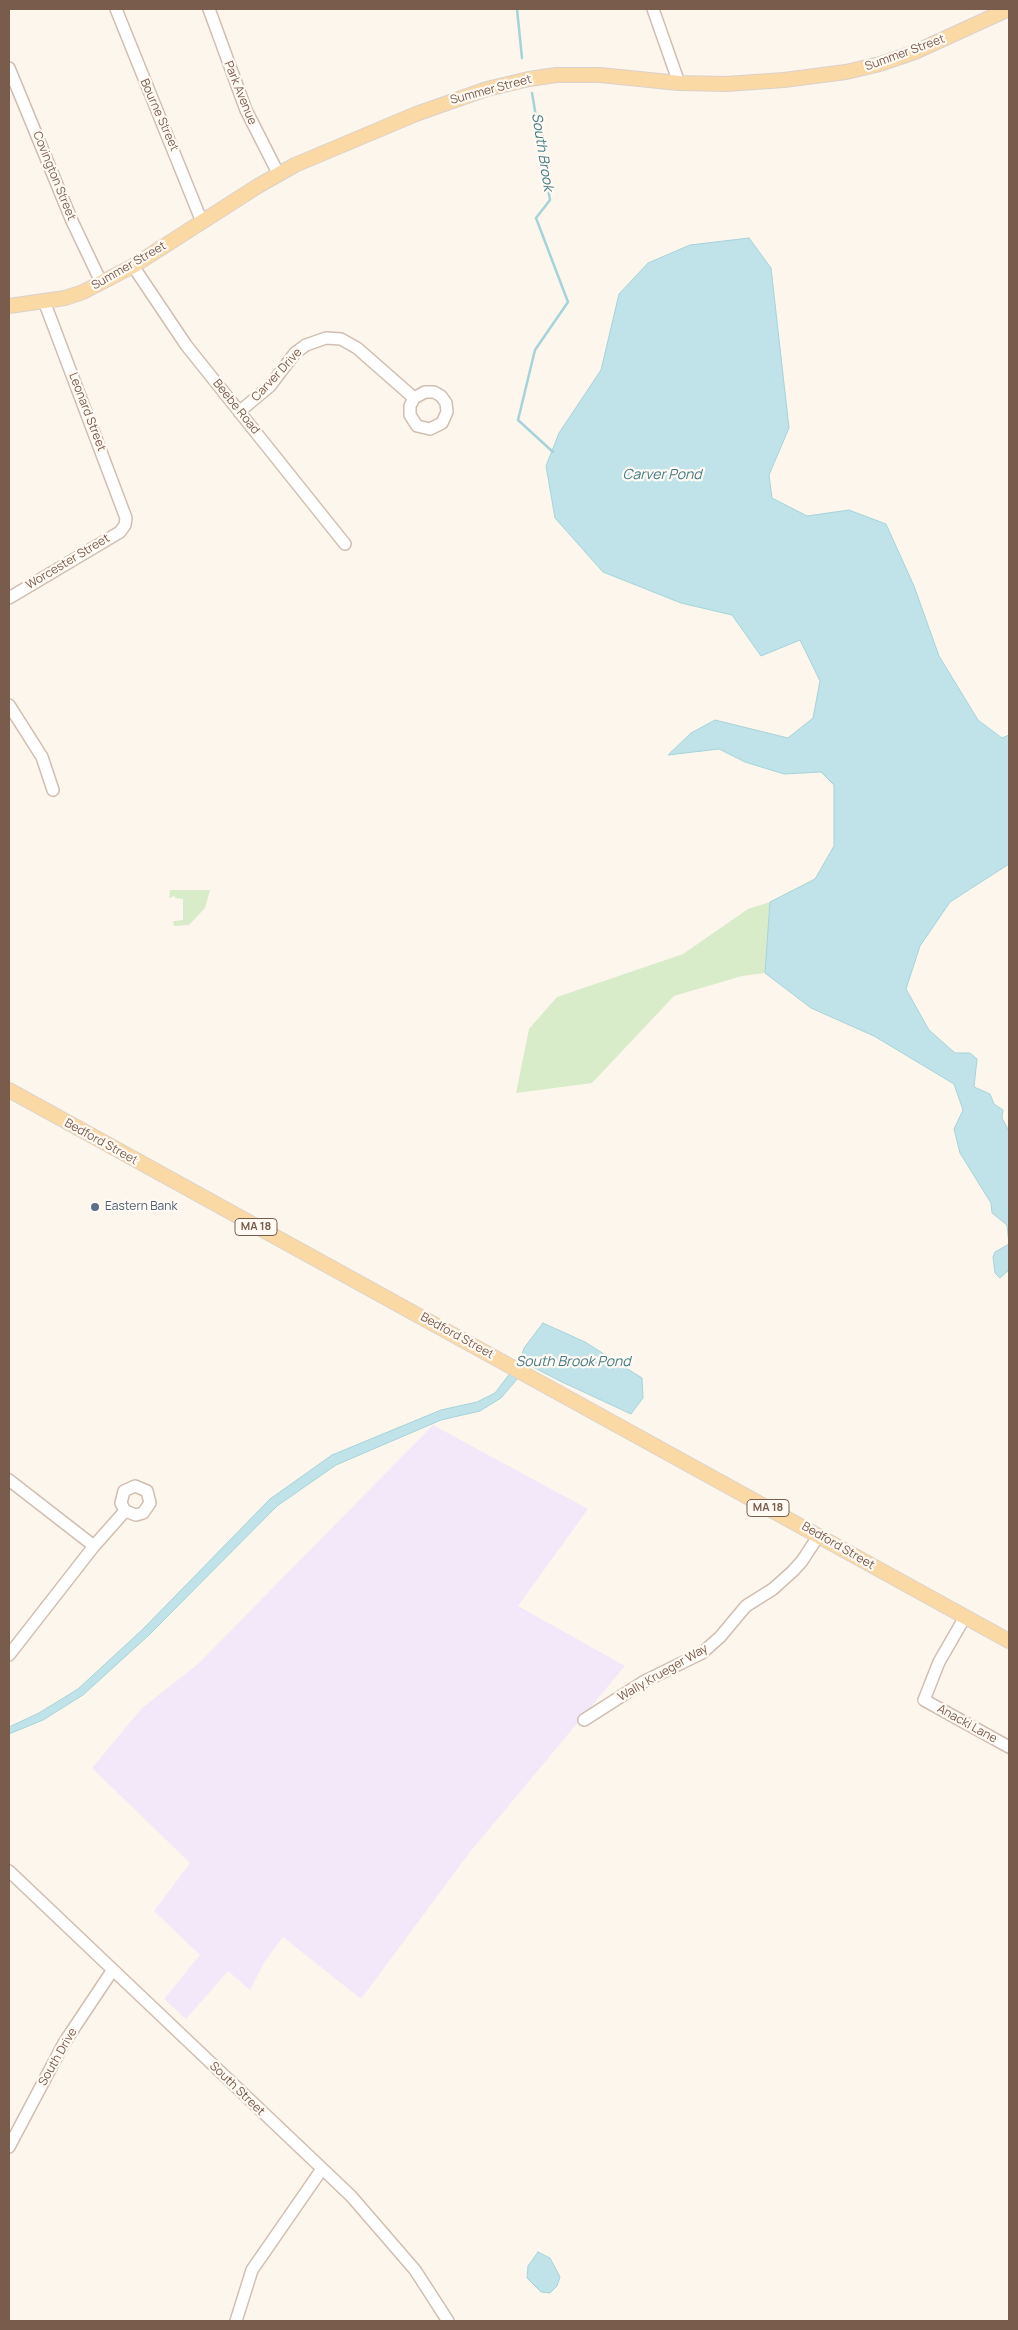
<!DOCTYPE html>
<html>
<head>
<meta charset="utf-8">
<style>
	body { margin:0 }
	#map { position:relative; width:1018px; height:2330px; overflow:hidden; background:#fdf6ec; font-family:Manrope,sans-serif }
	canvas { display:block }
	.frame { position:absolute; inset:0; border:10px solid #7a5c4d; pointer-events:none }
</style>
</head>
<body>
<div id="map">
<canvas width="1018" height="2330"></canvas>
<div class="frame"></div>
</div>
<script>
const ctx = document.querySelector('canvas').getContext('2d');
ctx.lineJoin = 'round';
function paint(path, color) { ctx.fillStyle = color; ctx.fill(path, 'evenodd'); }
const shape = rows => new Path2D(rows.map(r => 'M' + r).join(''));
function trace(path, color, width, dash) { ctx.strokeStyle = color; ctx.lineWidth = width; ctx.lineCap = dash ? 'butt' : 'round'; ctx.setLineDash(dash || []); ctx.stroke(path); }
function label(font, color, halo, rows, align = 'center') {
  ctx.font = font + ' Manrope,sans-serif'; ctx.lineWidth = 4.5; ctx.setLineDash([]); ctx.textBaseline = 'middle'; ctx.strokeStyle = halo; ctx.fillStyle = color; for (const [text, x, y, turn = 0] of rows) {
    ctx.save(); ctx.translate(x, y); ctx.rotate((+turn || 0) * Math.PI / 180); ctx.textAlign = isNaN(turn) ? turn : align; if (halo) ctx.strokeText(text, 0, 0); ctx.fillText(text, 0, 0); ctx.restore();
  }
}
paint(shape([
	[433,1425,588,1509,518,1606,625,1666,470,1852,361,1999,283,1937,265,1961,250,1990,228,1971,186,2019,164,1999,200,1955,154,1911,190,1863,92,1768,142,1708,198,1664]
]), '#f3e8fa');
paint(shape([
	[170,890,210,890,205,908,189,925,174,926,173,922,175,921,183,920,183,899,175,898,175,896,169,898],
	[770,902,765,973,742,976,674,996,592,1083,516,1093,529,1029,557,997,683,954,748,909]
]), '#d8ecc9');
const water = shape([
	[749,238,771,268,789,428,769,475,772,498,807,516,849,510,886,524,914,586,939,656,978,720,1002,738,1009,735,1009,864,950,902,920,946,906,989,929,1030,955,1053,970,1053,977,1059,974,1087,990,1094,994,1104,1003,1110,1002,1118,1009,1131,1009,1270,1000,1278,995,1273,993,1257,995,1252,1009,1244,1007,1225,992,1213,991,1203,960,1153,954,1129,963,1110,954,1084,874,1036,811,1008,765,973,770,902,815,879,834,846,834,785,821,772,784,774,745,762,719,749,668,755,691,733,715,720,788,738,813,718,820,681,800,640,761,656,732,615,681,603,603,572,555,518,546,466,559,433,601,370,619,294,648,263,690,245,749,238],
	[543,1323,585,1342,642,1378,643,1398,631,1414,562,1382,529,1365,501,1398,480,1411,441,1420,336,1465,277,1506,149,1635,83,1695,43,1720,9,1734,9,1727,39,1713,78,1689,143,1629,270,1499,332,1455,441,1410,477,1402,495,1393,520,1360,524,1348,543,1323],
	[538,2252,550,2258,560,2277,557,2286,550,2293,541,2292,527,2278,528,2266,538,2252]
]);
paint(water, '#bfe3e8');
trace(water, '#a5d3da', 1);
trace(shape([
	[517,9,522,58],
	[532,93,550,200,536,218,568,302,535,350,518,420,553,452]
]), '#a5d3da', 2.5);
const minor = shape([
	[116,9,202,222],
	[209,9,246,110,278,173],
	[653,9,679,83],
	[9,68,72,221,101,282],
	[133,266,186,345,345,544],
	[239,412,270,386,295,353,306,345,326,338,341,339,357,348,414,398,410,406,410,415,417,426,430,429,442,423,447,412,446,403,441,396,434,392,425,392,414,398],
	[9,598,120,532,125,525,126,518,44,301],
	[9,705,42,757,53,790],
	[9,1480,94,1546,9,1655],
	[94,1546,125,1511,121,1503,124,1491,135,1486,147,1491,150,1503,143,1513,136,1515,125,1511],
	[965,1617,939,1662,924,1700,1009,1747],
	[584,1720,645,1681,702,1653,720,1637,746,1606,773,1589,793,1571,802,1561,819,1535],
	[9,1871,351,2196,415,2270,448,2321],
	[9,2147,64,2043,112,1971],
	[236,2321,252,2270,322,2169]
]);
const major = shape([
	[9,306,65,298,83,292,133,266,258,186,295,165,416,114,487,89,529,79,556,75,600,75,679,83,726,84,784,80,846,72,880,64,915,52,1009,9],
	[9,1090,1009,1641]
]);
trace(minor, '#d1beb0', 14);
trace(major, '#dad1cd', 16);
trace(minor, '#fff', 11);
trace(major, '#fbd9a5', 14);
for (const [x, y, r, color] of [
	[95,1207,5,"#5c6f8a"]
]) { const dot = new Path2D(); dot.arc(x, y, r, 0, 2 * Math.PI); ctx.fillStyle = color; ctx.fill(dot); trace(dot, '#fffaf3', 2); }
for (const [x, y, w] of [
	[256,1227,42],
	[768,1508,42]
]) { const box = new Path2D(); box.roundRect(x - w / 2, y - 8.5, w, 17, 4); ctx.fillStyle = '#fffaf3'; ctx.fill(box); trace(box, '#7a5c4d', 1); }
label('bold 11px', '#7a5c4d', null, [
	["MA 18",256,1227],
	["MA 18",768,1508]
]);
label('12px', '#7a5c4d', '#fffaf3', [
	["Summer Street",905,53,-20],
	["Summer Street",491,90,-15],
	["Park Avenue",240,93,68],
	["Bourne Street",159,115,66],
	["Covington Street",54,176,68],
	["Summer Street",129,266,-30],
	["Carver Drive",277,375,-47],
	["Beebe Road",236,407,51],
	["Leonard Street",87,412,69],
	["Worcester Street",68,562,-31],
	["Bedford Street",101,1142,29],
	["Bedford Street",457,1336,29],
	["Bedford Street",838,1546,30],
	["Wally Krueger Way",663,1673,-30],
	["Anacki Lane",967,1724,29],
	["South Drive",58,2057,-60],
	["South Street",237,2089,44]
]);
label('12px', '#4e5e75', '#fffaf3', [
	["Eastern Bank",105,1207]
], 'left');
label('italic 14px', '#437c86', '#fffaf3', [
	["South Brook",542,152,81],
	["Carver Pond",662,475],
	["South Brook Pond",573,1362]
]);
</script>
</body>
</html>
